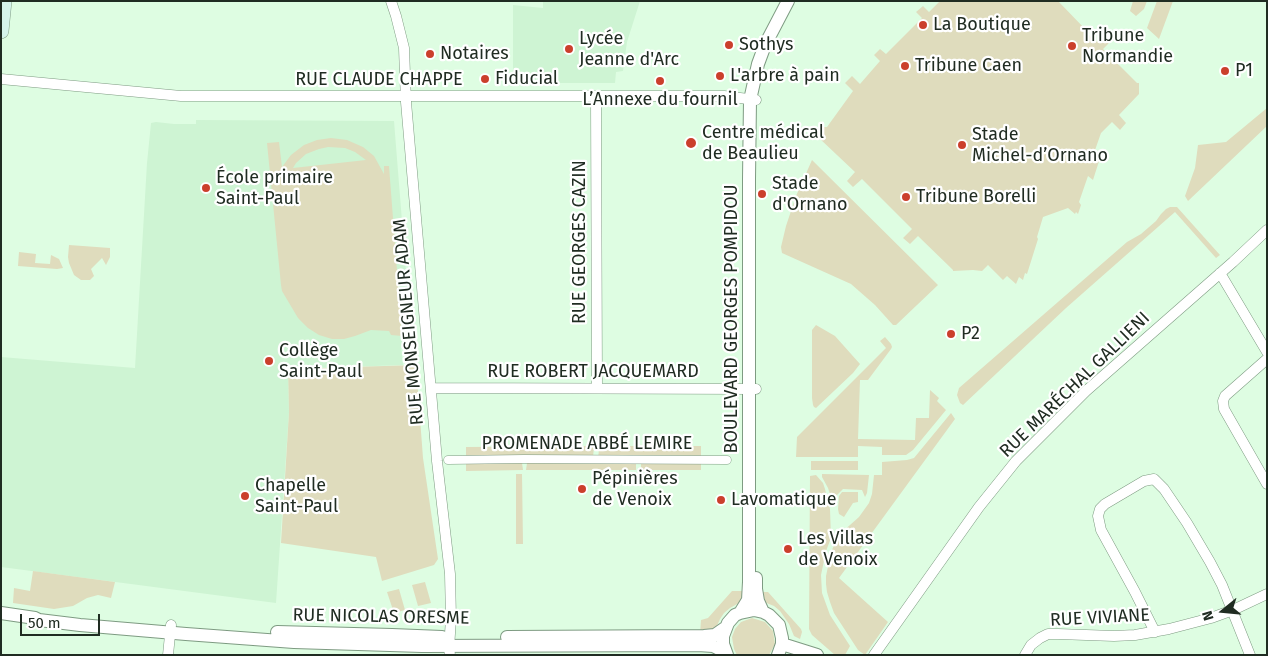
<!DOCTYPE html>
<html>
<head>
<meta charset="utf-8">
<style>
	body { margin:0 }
	#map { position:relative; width:1268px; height:656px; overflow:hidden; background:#defde2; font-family:"Fira Sans",sans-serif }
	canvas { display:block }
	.frame { position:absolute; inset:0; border:2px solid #202c22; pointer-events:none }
	.north { position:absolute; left:1198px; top:586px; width:50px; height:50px; -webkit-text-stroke:4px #fff; paint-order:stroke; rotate:253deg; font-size:14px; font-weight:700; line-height:20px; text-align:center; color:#202c22 }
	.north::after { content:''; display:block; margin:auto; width:18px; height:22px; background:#202c22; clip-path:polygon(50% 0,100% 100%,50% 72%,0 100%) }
	.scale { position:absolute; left:20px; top:614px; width:80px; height:22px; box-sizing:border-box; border:2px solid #202c22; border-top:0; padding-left:6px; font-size:15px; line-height:18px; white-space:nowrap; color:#202c22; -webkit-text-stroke:4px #fff; paint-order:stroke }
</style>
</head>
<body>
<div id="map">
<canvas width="1268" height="656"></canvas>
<div class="frame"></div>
<div class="north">N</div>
<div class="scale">50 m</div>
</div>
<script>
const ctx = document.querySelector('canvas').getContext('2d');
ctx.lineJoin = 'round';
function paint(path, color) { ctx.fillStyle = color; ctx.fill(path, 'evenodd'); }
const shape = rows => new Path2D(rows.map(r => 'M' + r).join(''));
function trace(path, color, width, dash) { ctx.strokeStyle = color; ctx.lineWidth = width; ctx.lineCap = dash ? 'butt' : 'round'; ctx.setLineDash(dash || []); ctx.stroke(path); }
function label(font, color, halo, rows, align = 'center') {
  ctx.font = font + ' "Fira Sans",sans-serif'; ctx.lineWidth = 4.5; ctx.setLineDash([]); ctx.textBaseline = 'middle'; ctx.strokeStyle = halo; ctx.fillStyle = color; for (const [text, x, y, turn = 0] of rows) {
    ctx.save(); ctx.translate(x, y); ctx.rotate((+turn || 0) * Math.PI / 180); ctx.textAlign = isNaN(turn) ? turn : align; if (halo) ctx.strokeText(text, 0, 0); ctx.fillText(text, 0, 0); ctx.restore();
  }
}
paint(shape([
	[543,1,640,1,627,42,623,71,616,72,615,83,513,83,513,5,543,8],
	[196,120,394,121,411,334,401,347,403,365,288,369,289,412,276,603,1,567,1,357,135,368,147,163,151,123,156,122,174,124,196,124]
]), '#cef4d3');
paint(shape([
	[940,1,1055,1,1056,2,1058,1,1087,31,1086,32,1096,42,1105,34,1112,40,1103,49,1137,83,1139,83,1139,94,1119,115,1126,123,1120,130,1112,122,1101,133,1094,153,1100,158,1093,180,1088,176,1079,202,1081,205,1078,214,1076,212,1075,214,1068,208,1043,217,1037,237,1038,239,1027,274,1025,273,1023,280,1019,277,1016,284,1007,276,1003,280,988,265,982,271,973,270,953,271,953,270,918,236,910,244,903,238,912,229,862,179,853,187,847,181,855,172,819,138,819,127,827,127,853,91,845,83,852,76,860,84,880,61,874,55,880,49,886,54,922,18,916,12,923,6,929,12],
	[1133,1,1147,1,1144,9,1136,16,1130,11],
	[1157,1,1173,1,1159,39,1147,28],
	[1267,108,1267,126,1188,201,1185,196,1195,168,1198,145,1226,142],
	[331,138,347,140,363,147,374,156,384,174,384,166,389,166,402,336,391,335,389,331,371,330,355,336,344,339,332,339,319,335,308,328,298,318,282,291,281,285,267,143,279,142,282,167,291,155,304,145,317,140],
	[328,147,345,148,355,152,366,160,293,168,296,163,306,154,319,149],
	[812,160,938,285,896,325,893,325,875,305,851,284,782,253,781,247,786,226,796,196],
	[1170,207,1177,207,1220,255,1216,258,1175,212,1066,308,963,405,960,403,957,395,959,388,1127,242,1141,234,1156,221,1161,214,1166,209],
	[69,245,110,248,110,257,106,265,102,258,91,269,94,276,90,280,81,280,74,275,69,263,68,257],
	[19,252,36,254,35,263,50,264,51,255,59,259,63,268,57,269,18,266],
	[816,325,835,336,860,364,853,373,816,408,814,407,813,405,812,398,812,330],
	[885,337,891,344,892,347,891,349,868,380,860,380,858,439,915,440,916,418,929,418,930,390,939,398,937,401,946,410,913,450,906,455,882,455,882,447,858,446,858,457,796,457,797,437,886,348,880,341],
	[416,365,423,458,438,559,434,565,382,581,376,557,281,543,289,412,288,369],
	[951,413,955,419,839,578,888,622,865,655,858,650,834,613,830,602,827,592,826,584,826,576,831,552,836,541,841,533,859,517,869,503,872,494,874,475,882,475,882,462,907,460,914,458],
	[594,446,593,458,466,458,466,447],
	[616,446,701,446,701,457,598,458,599,450,615,450],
	[811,461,858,461,858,470,811,470],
	[636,462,636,470,526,470,527,463],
	[641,462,701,462,701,470,641,470],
	[466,463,522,463,523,470,466,471],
	[516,474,522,474,523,544,516,544],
	[822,474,869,475,867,493,865,497,862,490,843,489,832,500,828,488,822,477],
	[816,475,823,483,825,489,830,509,831,538,826,551,821,575,822,593,830,615,850,646,845,655,835,655,812,635,809,629,810,476],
	[842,492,858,492,858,502,853,503,844,517,839,514,838,509,839,496],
	[33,571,115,582,111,598,98,595,87,598,73,606,54,609,13,603,14,588,30,591],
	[425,582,431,603,418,606,412,585],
	[399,589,405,610,394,613,387,592],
	[732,591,746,591,739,603,730,608,724,613,720,619,716,628,700,634,701,620,708,618],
	[761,592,768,592,801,629,802,632,800,639,794,636,789,624,780,611,774,606,764,602],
	[752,618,765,622,773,631,775,644,769,655,737,655,734,649,732,637,735,629,741,622]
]), '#dfdcbd');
const pedestrian = shape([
	[448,460,524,459,727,460]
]);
const minor = shape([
	[391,1,396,16,404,48,406,102,437,461,450,574,451,619,449,648,450,655],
	[1,79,181,96,724,96,756,100],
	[596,96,597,388],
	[1220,273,1267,352],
	[1267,359,1225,396,1223,401,1224,409,1267,484],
	[431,388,756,389],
	[1155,632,1135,592,1101,530,1098,516,1100,509,1105,504,1144,481,1154,479,1164,489,1187,523,1210,562,1222,585,1250,655],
	[168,655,171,625],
	[874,655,979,507,1016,461,1086,391,1233,262,1267,230],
	[1025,655,1031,645,1040,638,1048,634,1058,634,1114,636,1135,635,1169,629,1211,618,1233,610,1267,594]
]);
const tertiary = shape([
	[756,578,756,589,758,601,763,612],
	[1,613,35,618,39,620,80,625,186,634,294,642,422,646,698,645,713,646,725,652],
	[740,613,748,600,749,582,749,179,750,100,758,64,765,45,788,1],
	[277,632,392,635,442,637],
	[507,637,704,636,715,635,725,628],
	[782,644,817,655],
	[727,655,723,644,723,636,728,623,735,615,740,613,754,610,763,612,769,615,779,625,782,638,782,644,778,655]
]);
const secondary = shape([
	[1,31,4,1]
]);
trace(pedestrian, '#7e9b82', 9);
trace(minor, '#7e9b82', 11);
trace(tertiary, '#7e9b82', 14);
trace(secondary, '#7e9b82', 16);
trace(pedestrian, '#fff', 8);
trace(minor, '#fff', 10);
trace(tertiary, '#fff', 12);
trace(secondary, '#d5f4eb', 15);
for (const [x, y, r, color] of [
	[923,25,5,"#cb3f2c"],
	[729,45,5,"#cb3f2c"],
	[1072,46,5,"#cb3f2c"],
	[569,49,5,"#cb3f2c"],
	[430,54,5,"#cb3f2c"],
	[905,66,5,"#cb3f2c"],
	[1225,71,5,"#cb3f2c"],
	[720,76,5,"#cb3f2c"],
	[485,79,5,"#cb3f2c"],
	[660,81,5,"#cb3f2c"],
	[691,143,6,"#cb3f2c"],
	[962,145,5,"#cb3f2c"],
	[206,188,5,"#cb3f2c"],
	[762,194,5,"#cb3f2c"],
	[906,197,5,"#cb3f2c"],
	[951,334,5,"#cb3f2c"],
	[269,361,5,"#cb3f2c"],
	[582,489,5,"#cb3f2c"],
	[245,496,5,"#cb3f2c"],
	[721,500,5,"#cb3f2c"],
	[788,549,5,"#cb3f2c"]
]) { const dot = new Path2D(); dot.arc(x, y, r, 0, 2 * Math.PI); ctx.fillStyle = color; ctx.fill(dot); trace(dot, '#fff', 2); }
label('18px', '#202c22', '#fff', [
	["La Boutique",933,25],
	["Tribune",1082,36],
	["Normandie",1082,57],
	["Lycée",579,39],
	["Jeanne d'Arc",579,60],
	["Sothys",739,45],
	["Notaires",440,54],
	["Tribune Caen",915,66],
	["P1",1235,71],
	["L'arbre à pain",730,76],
	["Fiducial",495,79],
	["L’Annexe du fournil",660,100,"center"],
	["Centre médical",702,133],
	["de Beaulieu",702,154],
	["Stade",972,135],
	["Michel-d’Ornano",972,156],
	["École primaire",216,178],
	["Saint-Paul",216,199],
	["Stade",772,184],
	["d'Ornano",772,205],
	["Tribune Borelli",916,197],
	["P2",961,334],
	["Collège",279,351],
	["Saint-Paul",279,372],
	["Pépinières",592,479],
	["de Venoix",592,500],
	["Chapelle",255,486],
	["Saint-Paul",255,507],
	["Lavomatique",731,500],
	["Les Villas",798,539],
	["de Venoix",798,560]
], 'left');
label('18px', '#202c22', '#fff', [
	["RUE CLAUDE CHAPPE",379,80],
	["RUE GEORGES CAZIN",580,242,-90],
	["BOULEVARD GEORGES POMPIDOU",732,319,-90],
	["RUE MONSEIGNEUR ADAM",409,322,-95],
	["RUE ROBERT JACQUEMARD",593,372],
	["RUE MARÉCHAL GALLIENI",1075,385,-44],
	["PROMENADE ABBÉ LEMIRE",587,444],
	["RUE NICOLAS ORESME",381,617,1],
	["RUE VIVIANE",1100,618,-3]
]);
</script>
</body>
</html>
